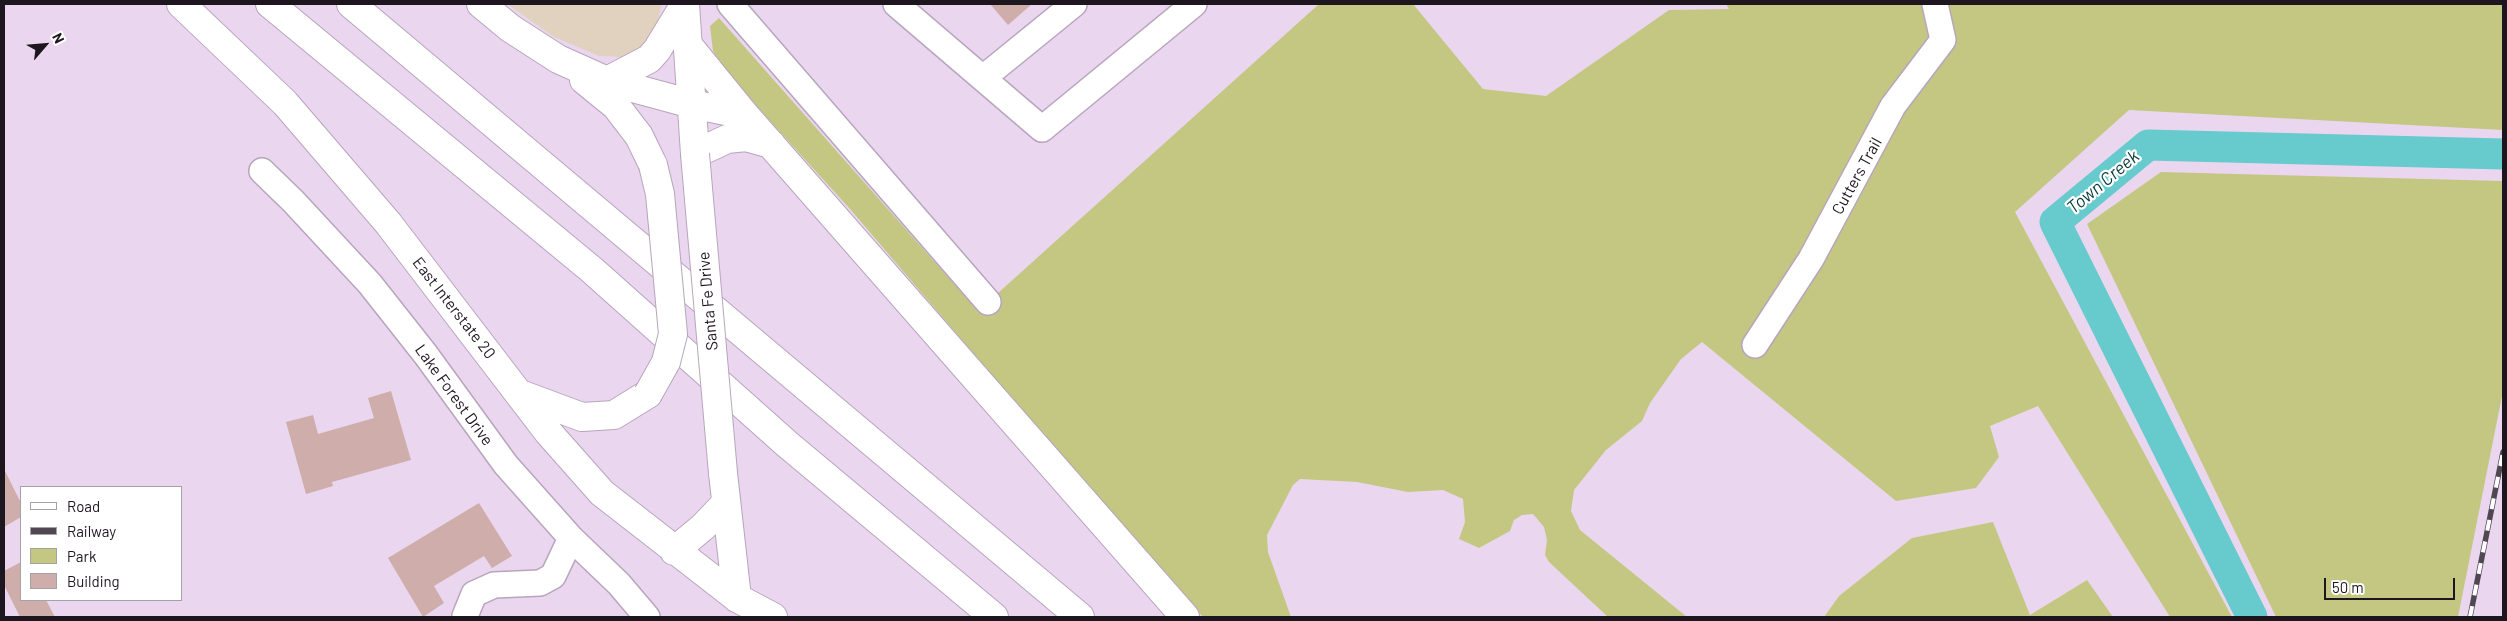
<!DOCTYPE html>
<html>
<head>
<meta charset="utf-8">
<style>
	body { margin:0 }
	#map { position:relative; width:2507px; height:621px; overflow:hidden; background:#ead7ef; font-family:Barlow,sans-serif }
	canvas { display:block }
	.frame { position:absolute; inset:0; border:5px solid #1d161e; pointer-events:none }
	.legend { position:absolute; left:20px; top:486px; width:162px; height:115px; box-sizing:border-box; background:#fff; border:1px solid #a5a2a5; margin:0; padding:6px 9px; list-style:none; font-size:15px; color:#1d161e }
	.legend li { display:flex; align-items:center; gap:10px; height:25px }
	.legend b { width:25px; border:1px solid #a5a2a5 }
	.north { position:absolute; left:20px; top:20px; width:50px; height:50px; -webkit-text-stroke:4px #fff; paint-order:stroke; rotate:63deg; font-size:14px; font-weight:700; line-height:20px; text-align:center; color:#1d161e }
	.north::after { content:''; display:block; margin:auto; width:18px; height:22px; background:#1d161e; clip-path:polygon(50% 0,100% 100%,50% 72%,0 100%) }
	.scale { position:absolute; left:2324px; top:578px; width:131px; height:22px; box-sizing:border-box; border:2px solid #1d161e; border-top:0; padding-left:6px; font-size:15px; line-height:18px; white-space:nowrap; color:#1d161e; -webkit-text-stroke:4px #fff; paint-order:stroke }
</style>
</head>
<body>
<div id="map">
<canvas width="2507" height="621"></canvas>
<div class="frame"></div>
<ul class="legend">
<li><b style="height:6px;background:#fff"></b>Road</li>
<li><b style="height:6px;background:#514753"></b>Railway</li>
<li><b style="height:14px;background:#c4c782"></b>Park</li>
<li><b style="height:14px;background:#ceadaa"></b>Building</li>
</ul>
<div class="north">N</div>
<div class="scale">50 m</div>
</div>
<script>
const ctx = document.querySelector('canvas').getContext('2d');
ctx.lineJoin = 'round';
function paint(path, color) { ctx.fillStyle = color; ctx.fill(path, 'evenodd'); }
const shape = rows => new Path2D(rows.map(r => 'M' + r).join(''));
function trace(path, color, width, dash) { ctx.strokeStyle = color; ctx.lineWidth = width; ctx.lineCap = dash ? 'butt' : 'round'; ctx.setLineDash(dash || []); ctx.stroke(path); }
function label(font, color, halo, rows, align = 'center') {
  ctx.font = font + ' Barlow,sans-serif'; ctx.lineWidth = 4.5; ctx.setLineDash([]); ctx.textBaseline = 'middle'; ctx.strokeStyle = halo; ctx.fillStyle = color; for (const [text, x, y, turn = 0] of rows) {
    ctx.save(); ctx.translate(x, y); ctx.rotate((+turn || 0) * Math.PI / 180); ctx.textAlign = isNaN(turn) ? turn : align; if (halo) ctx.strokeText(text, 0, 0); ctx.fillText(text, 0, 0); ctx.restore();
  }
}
paint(shape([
	[507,4,661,4,661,6,658,21,650,37,638,50,622,57,599,56,554,37]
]), '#e1d2c0');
paint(shape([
	[1319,4,1413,4,1483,89,1546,96,1669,10,1729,9,1726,4,2503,4,2503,130,2129,110,2015,212,2232,617,2170,617,2038,406,1990,426,1999,457,1976,488,1896,501,1702,342,1681,359,1650,403,1642,421,1606,450,1574,490,1571,511,1580,530,1687,617,1608,617,1549,562,1545,555,1547,540,1544,527,1533,514,1522,515,1514,520,1510,531,1479,548,1459,539,1465,522,1463,499,1443,490,1408,492,1357,482,1300,479,1293,485,1267,535,1268,552,1291,617,1203,617,1107,510,850,209,730,77,713,51,710,26,719,18,978,311],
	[2161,172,2503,181,2503,391,2458,617,2276,617,2087,224],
	[1993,522,2030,615,2087,580,2113,617,1824,617,1839,596,1912,538]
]), '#c4c782');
trace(shape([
	[2252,617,2055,222,2148,145,2503,154]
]), '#67cacd', 31);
paint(shape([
	[990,4,1032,4,1008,25],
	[391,391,411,460,332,482,333,486,306,494,286,422,313,415,318,434,374,418,368,398],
	[4,469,21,503,21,517,4,527],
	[479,503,512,556,492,568,484,556,434,586,444,603,423,617,388,558],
	[21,562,21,600,46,600,55,617,20,617,4,585,4,571]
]), '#ceadaa');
const minor = shape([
	[730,4,988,302],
	[896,4,1042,129,1194,4],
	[983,78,1074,4],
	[262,171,293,201,370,284,426,355,506,465,571,538,619,584,647,617],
	[1755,345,1811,259,1893,106,1943,40,1935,4],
	[465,616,474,594,494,585,540,583,553,576,571,538]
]);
const major = shape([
	[181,4,285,103,388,223,548,432,602,493,737,598],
	[481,4,510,28,558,59,607,81,692,104],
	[685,4,695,154],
	[584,80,616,106,639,136,653,165],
	[607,81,649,59,657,50,685,4],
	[520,394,582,417,614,415,648,394],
	[723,473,737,598],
	[674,551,703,527,725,504]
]);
const highway = shape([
	[270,4,592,270,787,444,994,617],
	[351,4,1080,617],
	[688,45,745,115,1185,617],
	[692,104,745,115],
	[695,154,727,139,746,137,771,144],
	[737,598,773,617]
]);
trace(minor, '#b7a5bc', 28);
trace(major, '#b7a5bc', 30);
trace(highway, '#b7a5bc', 30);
trace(minor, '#fff', 25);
trace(major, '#fff', 28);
trace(highway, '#fff', 28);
const rail = shape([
	[2470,617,2503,452]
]);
trace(rail, '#514753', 5.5);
trace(rail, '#fff', 4, [11]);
const majorBridge = shape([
	[695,154,723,473],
	[648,394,666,362,673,334,660,194,653,165]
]);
trace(majorBridge, '#b7a5bc', 30, []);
trace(majorBridge, '#fff', 28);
label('16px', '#1d161e', '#fff', [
	["Cutters Trail",1857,176,-61],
	["Santa Fe Drive",708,301,-95],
	["East Interstate 20",454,308,52],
	["Lake Forest Drive",454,395,54]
]);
label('italic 18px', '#07393a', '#fff', [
	["Town Creek",2103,182,-40]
]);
</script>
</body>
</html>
